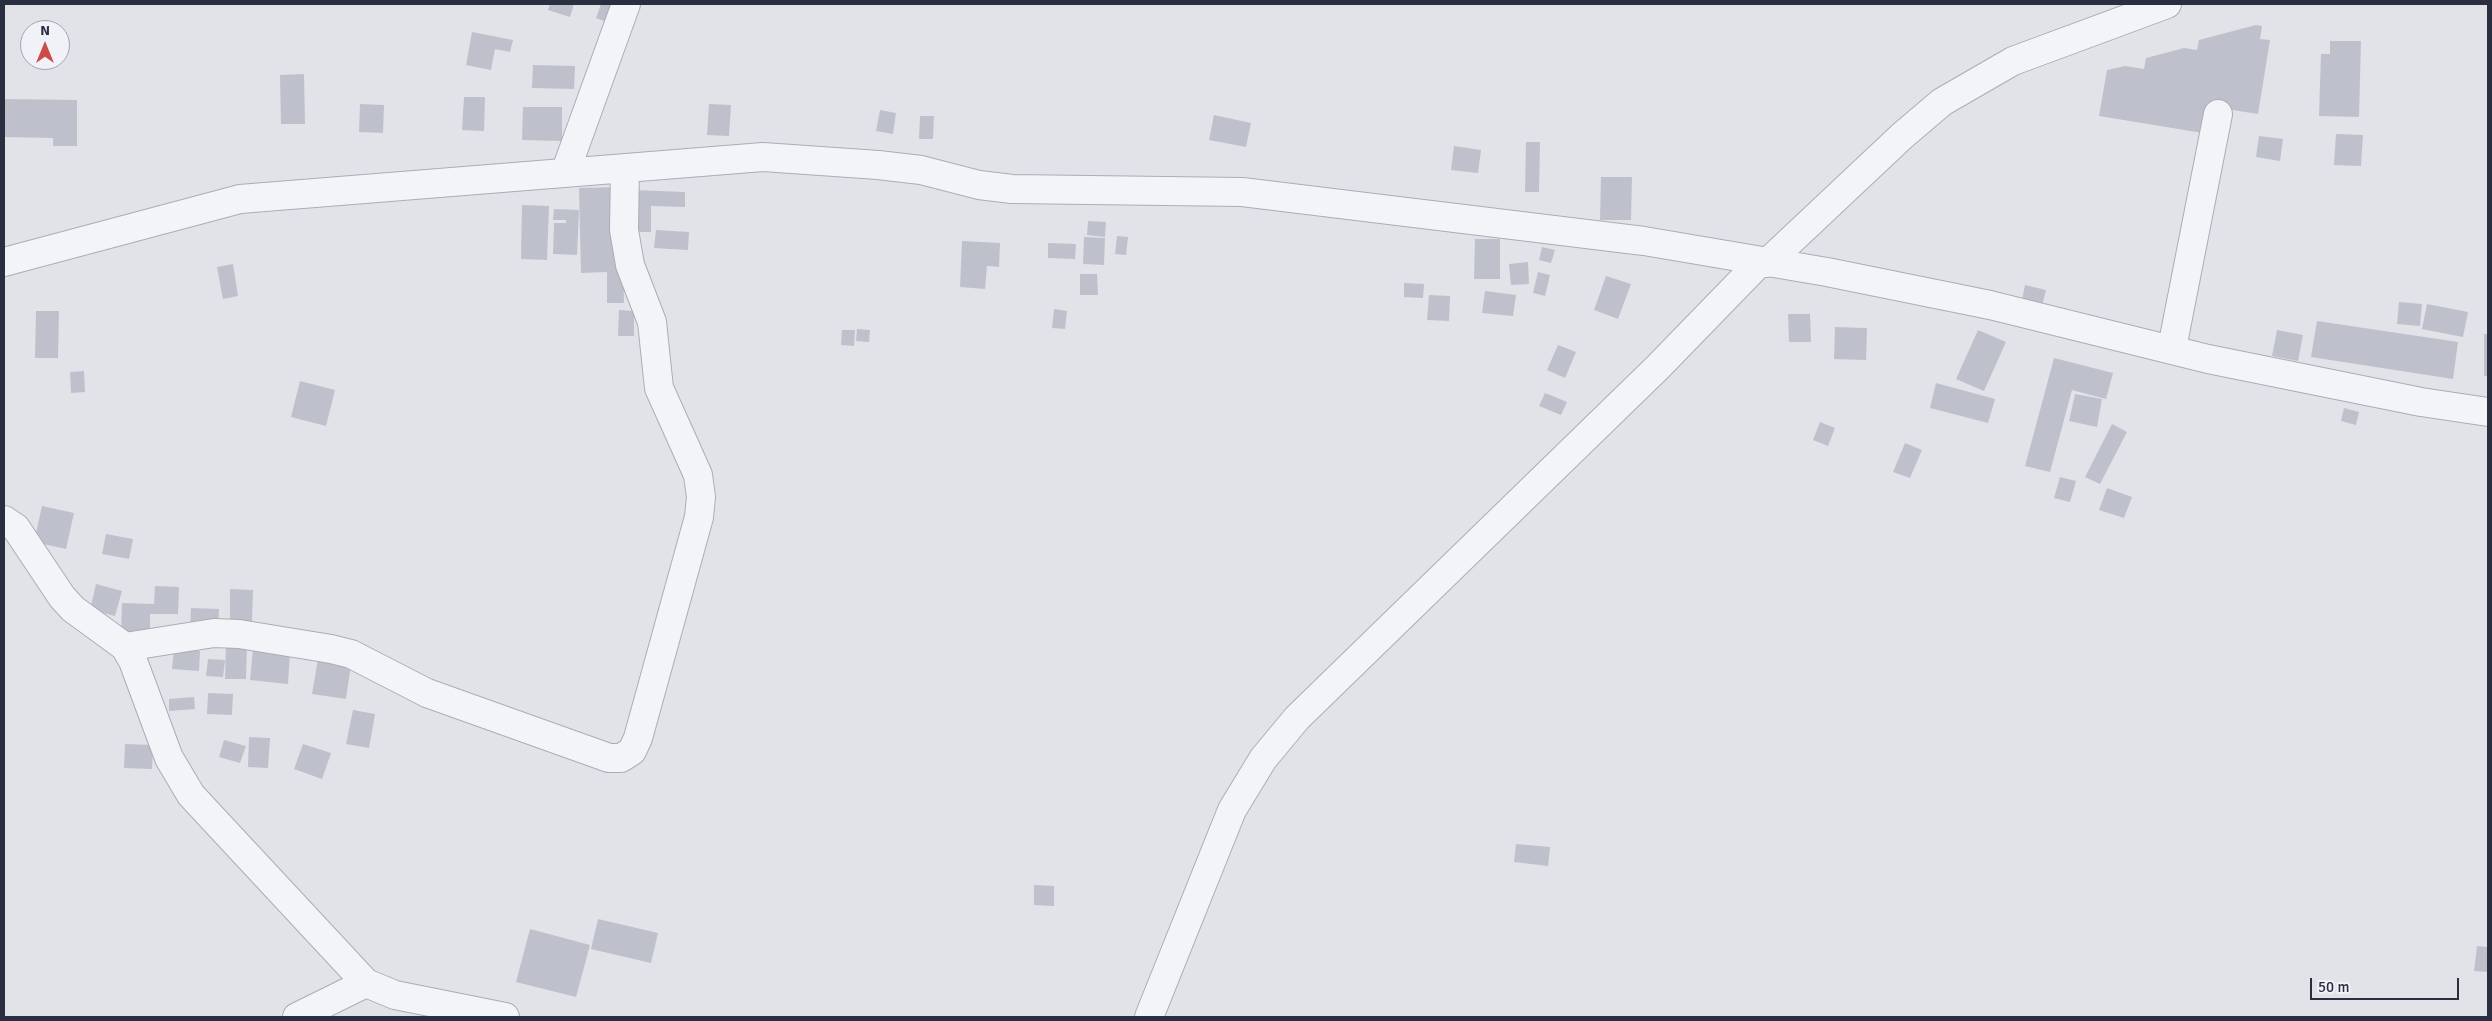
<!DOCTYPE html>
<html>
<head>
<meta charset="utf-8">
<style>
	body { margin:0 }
	#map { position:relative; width:2492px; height:1021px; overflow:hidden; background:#e1e3e9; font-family:Signika,sans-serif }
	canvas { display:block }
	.frame { position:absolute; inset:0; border:5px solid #292e41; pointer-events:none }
	.north { position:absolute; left:20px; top:20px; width:50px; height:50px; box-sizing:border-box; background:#f0f2f7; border:1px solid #a0a4ae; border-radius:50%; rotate:0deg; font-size:14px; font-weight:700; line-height:20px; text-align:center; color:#292e41 }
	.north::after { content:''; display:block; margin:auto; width:18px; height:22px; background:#cc4b48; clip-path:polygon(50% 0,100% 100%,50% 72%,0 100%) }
	.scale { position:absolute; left:2310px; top:978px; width:149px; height:22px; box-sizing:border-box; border:2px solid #292e41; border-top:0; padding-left:6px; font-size:15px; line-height:18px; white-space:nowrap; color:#292e41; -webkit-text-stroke:4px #f0f2f7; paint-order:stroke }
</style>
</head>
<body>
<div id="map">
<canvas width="2492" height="1021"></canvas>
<div class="frame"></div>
<div class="north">N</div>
<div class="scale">50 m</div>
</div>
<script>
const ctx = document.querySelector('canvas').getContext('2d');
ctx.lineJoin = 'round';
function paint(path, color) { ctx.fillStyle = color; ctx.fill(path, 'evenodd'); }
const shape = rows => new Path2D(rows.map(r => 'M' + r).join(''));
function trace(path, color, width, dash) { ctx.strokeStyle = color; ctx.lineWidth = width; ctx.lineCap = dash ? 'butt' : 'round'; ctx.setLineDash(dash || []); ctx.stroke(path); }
paint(shape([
	[550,4,574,4,570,17,548,10],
	[601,4,629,4,620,27,596,18],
	[2256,25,2262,26,2260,39,2270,40,2258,114,2226,109,2221,136,2099,116,2107,70,2125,66,2144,69,2146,58,2184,48,2197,50,2199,40],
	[472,32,513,40,510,52,495,49,491,70,466,65],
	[2330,41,2361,41,2359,117,2319,116,2321,54,2330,54],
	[533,65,575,66,574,89,532,88],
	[304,74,305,124,281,124,280,75],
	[464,97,485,97,484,131,462,130],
	[4,99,77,100,77,146,53,146,53,138,4,137],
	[360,104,384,105,383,133,359,132],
	[709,104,731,105,729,136,707,135],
	[523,107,562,107,562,141,522,140],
	[880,110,896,113,893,134,876,131],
	[1214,115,1251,123,1246,147,1209,140],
	[920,116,934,116,933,139,919,139],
	[2336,134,2363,135,2361,166,2334,165],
	[2259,136,2283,139,2280,161,2256,157],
	[1526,142,1540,142,1539,192,1525,192],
	[1454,146,1481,150,1478,173,1451,170],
	[1601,177,1632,177,1631,220,1600,220],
	[621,187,624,303,607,303,607,272,581,273,579,188],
	[634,190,685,192,685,207,651,206,651,232,633,232],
	[522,205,549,206,547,260,521,259],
	[554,209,579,210,577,255,553,254,554,223,566,223,566,220,553,220],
	[1088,221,1106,222,1105,237,1087,235],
	[656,230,689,232,688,250,654,248],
	[1117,236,1128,237,1126,255,1115,254],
	[1084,237,1105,238,1104,265,1083,264],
	[1475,239,1500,239,1500,279,1474,279],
	[962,241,1000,243,999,267,987,266,985,289,960,287],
	[1048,243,1076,244,1075,259,1048,258],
	[1542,247,1555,250,1551,263,1539,260],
	[1528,262,1529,284,1511,285,1509,264],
	[233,264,238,296,223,299,217,267],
	[1538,272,1550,275,1545,296,1533,293],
	[1080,274,1097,274,1098,295,1080,295],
	[1606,276,1631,284,1618,319,1594,310],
	[1404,283,1424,284,1423,298,1404,297],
	[2025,285,2046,290,2041,310,2021,305],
	[1485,291,1516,295,1513,316,1482,313],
	[1429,295,1450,296,1449,321,1427,320],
	[2399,302,2422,304,2420,326,2397,324],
	[2427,304,2468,312,2463,337,2422,329],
	[1054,309,1067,311,1065,329,1052,328],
	[619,310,634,311,634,336,618,336],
	[36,311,59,311,58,358,35,358],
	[1788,314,1810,314,1811,342,1789,342],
	[2317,321,2458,342,2453,379,2311,357],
	[1835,327,1867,328,1866,360,1834,359],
	[857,329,870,330,869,342,856,341],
	[842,330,855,330,854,346,841,345],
	[1978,330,2006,342,1984,391,1956,379],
	[2277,330,2303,335,2298,361,2272,356],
	[2484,334,2488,334,2488,376,2484,376],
	[1558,345,1576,352,1565,378,1547,370],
	[2054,358,2113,373,2106,399,2072,390,2050,472,2025,466],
	[84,371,85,392,71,393,70,372],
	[300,381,335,390,326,426,291,417],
	[1936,383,1995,399,1988,423,1930,408],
	[1545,393,1567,402,1561,415,1539,406],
	[2075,394,2102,399,2097,427,2069,421],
	[2344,408,2359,412,2356,425,2341,421],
	[1820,422,1835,428,1828,446,1813,440],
	[2112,424,2127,432,2100,484,2085,477],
	[1905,443,1922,450,1910,478,1893,472],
	[2060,477,2076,481,2070,502,2054,498],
	[2107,488,2132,497,2124,518,2099,510],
	[42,506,74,513,66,549,34,542],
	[106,534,133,539,129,559,102,554],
	[96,584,122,591,115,616,90,610],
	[155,586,179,587,178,614,150,614,150,636,121,635,122,603,154,604],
	[230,589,253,590,252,622,230,621],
	[191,608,219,609,218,632,190,632],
	[226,645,247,646,246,679,225,679],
	[253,648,290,652,288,684,250,680],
	[174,649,200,651,199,671,172,669],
	[208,659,225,660,223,677,206,676],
	[318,659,351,664,346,699,312,694],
	[208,693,233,694,232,715,207,714],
	[194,697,195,709,169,711,169,699],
	[353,710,375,714,369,748,346,744],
	[249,737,270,738,268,768,248,767],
	[224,740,246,746,240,763,219,757],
	[125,744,153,745,152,769,124,768],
	[303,744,331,753,322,779,294,769],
	[1516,844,1550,847,1548,866,1514,862],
	[1034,885,1054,886,1054,906,1034,905],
	[598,919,658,933,651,963,591,949],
	[530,929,590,945,576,997,516,982],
	[2477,946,2488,947,2488,972,2474,971]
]), '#bec1cc');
const minor = shape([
	[565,173,626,4],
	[4,262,240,199,763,157,878,165,921,170,979,185,1012,189,1242,192,1644,241,1827,272,1990,305,2208,359,2421,402,2488,412],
	[1767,263,1902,136,1942,102,2013,61,2167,4],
	[2172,348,2218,114],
	[4,520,16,528,62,597,73,609,125,647,133,661,169,758,191,795,366,983,395,995,505,1017],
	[125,647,214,633,239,634,331,649,351,654,427,693,609,758,621,758,632,751,638,738,699,517,701,497,698,475,659,388,652,322,630,265,624,230,625,168],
	[297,1017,366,983],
	[1149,1017,1232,810,1263,759,1297,718,1658,367,1760,262]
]);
trace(minor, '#aaadb7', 30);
trace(minor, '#f3f4f8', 28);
</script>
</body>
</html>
